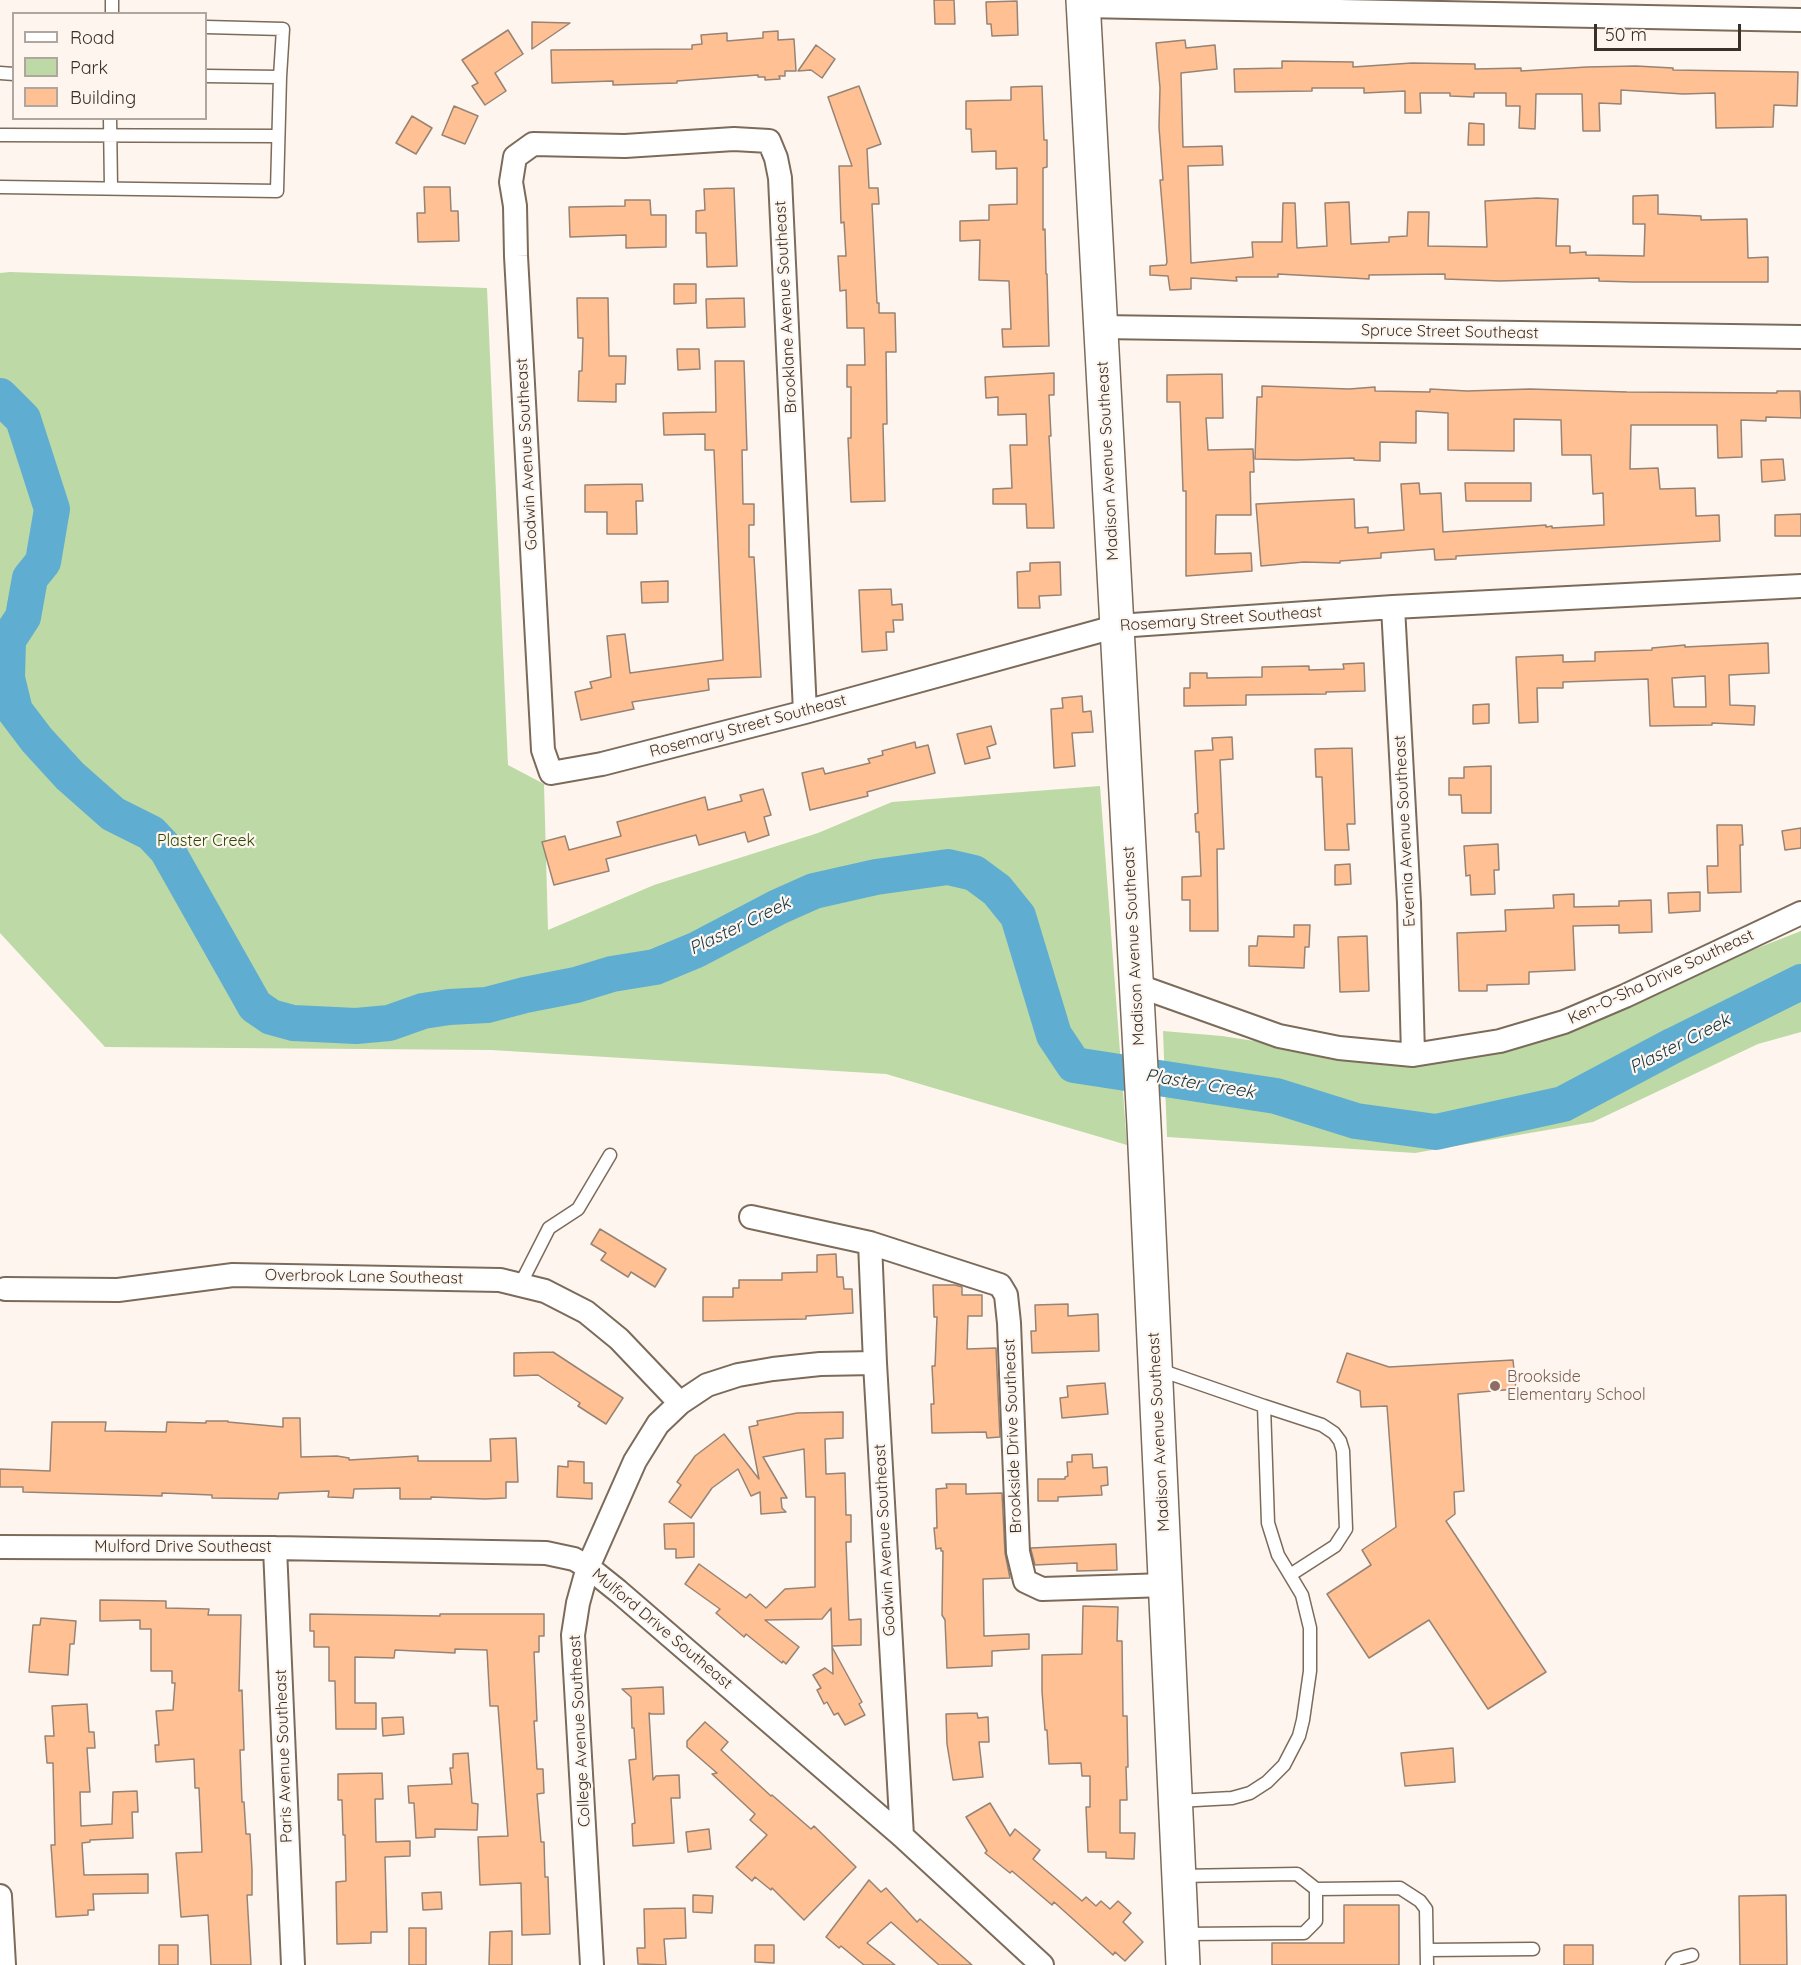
<!DOCTYPE html>
<html>
<head>
<meta charset="utf-8">
<style>
	body { margin:0 }
	#map { position:relative; width:1801px; height:1965px; overflow:hidden; background:#fef6ee; font-family:Quicksand,sans-serif }
	canvas { display:block }
	.legend { position:absolute; left:12px; top:12px; width:195px; height:108px; box-sizing:border-box; background:#fef6ee; border:2px solid #afa79f; margin:0; padding:8px 10px; list-style:none; font-size:18px; color:#383129 }
	.legend li { display:flex; align-items:center; gap:12px; height:30px }
	.legend b { width:30px; border:2px solid #afa79f }
	.scale { position:absolute; left:1594px; top:24px; width:147px; height:27px; box-sizing:border-box; border:3px solid #383129; border-top:0; padding-left:8px; font-size:18px; line-height:21px; white-space:nowrap; color:#383129; -webkit-text-stroke:4px #fef6ee; paint-order:stroke }
</style>
</head>
<body>
<div id="map">
<canvas width="1801" height="1965"></canvas>
<ul class="legend">
<li><b style="height:8px;background:#fff"></b>Road</li>
<li><b style="height:16px;background:#bdd9a6"></b>Park</li>
<li><b style="height:16px;background:#ffc193"></b>Building</li>
</ul>
<div class="scale">50 m</div>
</div>
<script>
const ctx = document.querySelector('canvas').getContext('2d');
ctx.lineJoin = 'round';
function paint(path, color) { ctx.fillStyle = color; ctx.fill(path, 'evenodd'); }
const shape = rows => new Path2D(rows.map(r => 'M' + r).join(''));
function trace(path, color, width, dash) { ctx.strokeStyle = color; ctx.lineWidth = width; ctx.lineCap = dash ? 'butt' : 'round'; ctx.setLineDash(dash || []); ctx.stroke(path); }
function label(font, color, halo, rows, align = 'center') {
  ctx.font = font + ' Quicksand,sans-serif'; ctx.lineWidth = 4.5; ctx.setLineDash([]); ctx.textBaseline = 'middle'; ctx.strokeStyle = halo; ctx.fillStyle = color; for (const [text, x, y, turn = 0] of rows) {
    ctx.save(); ctx.translate(x, y); ctx.rotate((+turn || 0) * Math.PI / 180); ctx.textAlign = isNaN(turn) ? turn : align; if (halo) ctx.strokeText(text, 0, 0); ctx.fillText(text, 0, 0); ctx.restore();
  }
}
paint(shape([
	[10,272,487,288,508,765,544,784,548,930,654,885,818,833,892,802,1100,786,1127,1145,886,1074,491,1050,105,1047,0,933,0,273],
	[1801,931,1801,1032,1758,1044,1593,1122,1415,1153,1167,1137,1163,1031,1222,1036,1364,1058,1603,1017,1737,956]
]), '#bdd9a6');
trace(shape([
	[0,396,23,419,52,509,43,562,30,578,23,617,8,640,7,678,15,711,37,740,70,776,113,814,151,833,167,850,255,1006,271,1017,293,1023,356,1026,389,1023,423,1011,449,1007,487,1005,525,995,576,985,612,974,655,967,696,950,778,907,814,891,876,877,948,867,974,873,997,890,1018,916,1054,1035,1074,1065,1276,1096,1356,1121,1436,1132,1563,1104,1674,1045,1801,982]
]), '#5faed1', 36);
const building = shape([
	[934,0,954,0,955,24,935,24,934,0],
	[1017,1,1018,35,992,36,991,24,987,24,986,2,1017,1],
	[532,22,570,23,532,49,532,22],
	[508,30,523,54,495,73,506,91,485,105,472,86,478,83,462,60,508,30],
	[778,31,778,40,794,39,796,71,785,71,785,76,779,76,780,79,765,80,765,77,758,77,758,75,677,81,677,83,613,85,613,81,552,83,551,50,692,49,692,45,702,44,701,35,727,33,727,41,763,38,763,32,778,31],
	[1185,40,1186,48,1215,45,1217,69,1181,73,1183,147,1222,146,1223,165,1188,166,1191,263,1253,257,1252,242,1282,242,1283,203,1295,203,1297,248,1327,246,1325,203,1349,202,1351,244,1389,242,1389,237,1407,236,1408,212,1429,212,1428,246,1487,247,1485,201,1537,198,1558,199,1556,246,1570,246,1570,253,1586,252,1586,255,1644,256,1645,224,1633,224,1633,196,1658,195,1658,214,1701,216,1701,220,1747,219,1748,258,1768,257,1768,282,1633,282,1599,281,1599,278,1500,281,1445,279,1445,274,1369,275,1369,279,1278,274,1278,277,1236,277,1237,281,1191,278,1191,289,1170,290,1168,276,1150,275,1150,266,1166,265,1167,262,1160,180,1163,180,1159,127,1160,88,1156,43,1185,40],
	[816,45,835,59,822,78,811,70,798,71,816,45],
	[1282,61,1353,62,1353,67,1412,63,1475,64,1475,69,1521,68,1521,71,1587,67,1636,66,1673,68,1673,70,1798,72,1797,106,1774,105,1773,127,1716,128,1715,93,1683,94,1621,90,1621,104,1599,103,1600,131,1583,131,1582,94,1536,94,1535,129,1519,128,1520,106,1506,106,1506,93,1474,93,1474,97,1450,96,1450,93,1420,93,1421,113,1405,113,1405,91,1364,93,1364,88,1312,88,1312,91,1235,92,1234,69,1282,68,1282,61],
	[859,86,881,144,867,149,869,188,878,188,879,204,872,204,877,303,879,303,879,313,895,313,896,352,886,352,887,424,883,424,885,501,851,502,848,438,851,438,851,387,847,387,847,365,865,365,864,328,847,328,846,290,840,291,838,256,846,256,844,222,841,223,839,166,852,166,828,97,859,86],
	[1042,86,1044,140,1047,140,1047,167,1043,168,1043,230,1045,229,1046,274,1047,274,1049,346,1003,347,1002,329,1011,329,1009,281,979,280,980,240,960,241,960,221,989,220,989,205,1017,204,1017,168,996,169,996,151,972,152,971,129,966,129,966,101,1011,100,1011,87,1042,86],
	[454,106,478,116,465,144,442,135,454,106],
	[412,116,432,128,416,154,396,143,412,116],
	[1469,123,1484,124,1484,145,1468,145,1469,123],
	[424,187,450,187,451,211,458,211,459,241,418,242,417,213,425,213,424,187],
	[734,188,737,266,707,267,706,233,696,233,696,211,705,210,704,189,734,188],
	[625,200,650,200,651,215,666,215,666,247,626,248,626,235,570,237,569,207,625,206,625,200],
	[674,284,696,284,696,303,674,304,674,284],
	[577,298,608,298,609,356,626,356,625,384,616,384,616,402,578,401,579,371,582,371,583,338,578,338,577,298],
	[744,298,745,327,707,328,706,299,744,298],
	[677,349,699,349,700,369,678,370,677,349],
	[715,361,744,361,747,450,742,450,743,504,754,504,754,525,749,525,749,557,754,557,761,677,708,679,709,690,632,702,634,709,581,720,575,692,592,688,590,682,611,677,607,636,625,634,630,673,723,660,714,450,705,450,705,434,664,435,663,413,716,412,715,361],
	[1054,373,1054,395,1049,395,1051,436,1049,436,1054,528,1027,528,1026,504,993,504,993,489,1012,488,1010,445,1027,445,1026,414,998,415,998,397,986,398,985,377,1054,373],
	[1222,374,1223,418,1206,418,1208,450,1253,449,1254,472,1250,472,1251,515,1216,515,1215,554,1251,553,1252,571,1186,576,1186,491,1183,491,1180,402,1167,402,1167,375,1222,374],
	[1262,386,1349,389,1375,387,1375,391,1430,392,1430,389,1467,391,1530,389,1627,392,1777,393,1777,391,1800,391,1801,418,1766,417,1766,421,1741,420,1742,457,1718,458,1717,425,1631,425,1630,469,1658,468,1660,489,1695,488,1696,516,1719,515,1720,541,1456,556,1456,559,1435,560,1434,549,1381,553,1381,558,1340,561,1340,563,1304,562,1261,566,1256,504,1354,499,1355,528,1368,527,1368,533,1404,530,1401,484,1419,483,1420,494,1441,493,1443,532,1546,525,1546,527,1552,526,1552,528,1604,525,1603,493,1593,494,1591,455,1562,455,1561,420,1514,419,1514,451,1448,450,1448,413,1416,411,1416,443,1380,442,1380,461,1354,460,1354,458,1296,460,1255,459,1257,397,1262,397,1262,386],
	[1783,459,1785,480,1762,482,1761,460,1783,459],
	[1465,483,1531,483,1531,501,1466,501,1465,483],
	[642,484,643,501,636,501,637,534,607,534,607,512,585,512,585,485,642,484],
	[1801,514,1801,536,1775,536,1775,515,1801,514],
	[1060,562,1061,595,1039,596,1040,608,1018,608,1017,572,1030,571,1030,563,1060,562],
	[668,581,668,602,642,603,641,582,668,581],
	[891,589,892,605,902,604,903,620,893,620,894,632,886,632,887,650,862,652,859,590,891,589],
	[1768,643,1769,673,1729,675,1730,705,1755,706,1754,725,1712,723,1712,725,1650,726,1648,679,1563,682,1563,688,1537,688,1538,722,1519,723,1516,657,1563,655,1563,662,1595,661,1595,652,1652,650,1652,648,1685,645,1685,647,1768,643],
	[1705,676,1706,707,1674,707,1672,678,1705,676],
	[1364,663,1365,691,1326,692,1326,694,1246,695,1246,705,1184,706,1184,688,1190,688,1190,673,1207,673,1207,678,1262,677,1262,667,1309,666,1309,670,1344,669,1343,664,1364,663],
	[1082,696,1083,712,1091,711,1093,732,1072,733,1075,766,1054,768,1051,709,1063,708,1062,698,1082,696],
	[1489,704,1489,723,1473,724,1473,705,1489,704],
	[991,726,996,744,987,747,990,758,965,764,957,734,991,726],
	[1232,737,1233,759,1220,760,1224,849,1217,849,1218,931,1190,931,1190,900,1182,900,1182,877,1201,876,1199,832,1196,832,1195,814,1198,813,1195,751,1213,750,1212,738,1232,737],
	[915,742,916,748,928,745,935,773,867,792,868,796,810,810,802,773,823,768,825,774,870,763,868,759,883,755,882,751,915,742],
	[1352,748,1355,824,1347,824,1349,850,1325,850,1322,777,1316,777,1315,749,1352,748],
	[1491,766,1491,813,1462,813,1461,795,1449,795,1449,778,1464,778,1464,767,1491,766],
	[763,789,771,815,764,817,769,835,748,842,745,832,699,845,696,835,606,859,609,871,554,885,542,842,565,836,569,850,621,836,617,822,705,797,708,810,742,801,740,795,763,789],
	[1717,825,1742,825,1743,845,1740,845,1741,892,1708,893,1707,866,1718,866,1717,825],
	[1801,828,1801,848,1785,850,1782,831,1801,828],
	[1498,844,1499,870,1494,870,1495,894,1471,895,1470,875,1466,876,1464,846,1498,844],
	[1350,864,1351,884,1335,885,1335,865,1350,864],
	[1700,892,1700,911,1669,913,1668,893,1700,892],
	[1574,894,1574,907,1619,906,1619,901,1651,900,1652,932,1619,933,1619,925,1573,926,1575,970,1529,972,1529,984,1487,985,1487,991,1459,991,1457,933,1506,931,1505,910,1554,908,1553,895,1574,894],
	[1294,925,1310,925,1309,947,1305,947,1304,968,1249,966,1249,946,1257,946,1258,936,1294,937,1294,925],
	[1367,936,1369,991,1340,992,1338,937,1367,936],
	[600,1229,666,1269,655,1287,631,1272,628,1277,601,1260,606,1253,591,1244,600,1229],
	[836,1254,837,1277,843,1277,844,1289,852,1289,853,1313,806,1316,806,1319,703,1321,703,1297,733,1297,733,1288,739,1288,739,1280,782,1280,782,1273,817,1272,817,1255,836,1254],
	[933,1285,955,1285,962,1287,962,1295,982,1295,982,1316,968,1316,967,1349,996,1348,1000,1437,987,1438,986,1432,932,1433,931,1404,934,1404,932,1366,935,1366,937,1317,934,1317,933,1285],
	[1068,1304,1068,1316,1098,1314,1099,1351,1032,1353,1031,1331,1036,1331,1035,1305,1068,1304],
	[553,1352,623,1398,606,1424,578,1406,580,1403,538,1375,514,1376,514,1353,553,1352],
	[1347,1353,1389,1367,1513,1360,1516,1389,1458,1394,1464,1491,1454,1492,1455,1514,1446,1521,1546,1672,1488,1709,1429,1620,1369,1658,1327,1594,1371,1565,1362,1550,1396,1527,1387,1406,1361,1407,1360,1391,1337,1382,1347,1353],
	[1105,1383,1108,1414,1062,1418,1060,1398,1068,1397,1067,1386,1105,1383],
	[843,1412,843,1438,825,1439,826,1474,845,1473,846,1515,851,1515,851,1542,846,1542,849,1620,861,1619,861,1645,832,1646,831,1608,822,1619,765,1620,799,1647,786,1664,783,1661,782,1663,746,1634,744,1637,716,1613,720,1609,685,1584,699,1564,746,1598,750,1594,766,1608,785,1589,815,1587,815,1497,806,1497,804,1449,763,1457,787,1498,781,1498,782,1508,786,1512,761,1514,760,1492,751,1496,738,1469,712,1488,691,1518,669,1502,681,1485,677,1482,695,1456,724,1434,759,1479,749,1427,758,1425,757,1421,797,1413,843,1412],
	[283,1418,300,1418,301,1457,337,1456,349,1458,349,1460,418,1456,418,1461,491,1461,490,1439,516,1438,518,1482,506,1482,506,1498,485,1499,431,1497,431,1499,400,1499,400,1488,354,1489,353,1498,328,1497,329,1491,279,1493,278,1499,212,1498,212,1495,162,1493,162,1496,23,1492,23,1487,0,1487,0,1469,50,1471,52,1422,106,1422,105,1431,166,1432,167,1422,206,1423,206,1421,228,1421,228,1422,283,1427,283,1418],
	[1092,1454,1093,1468,1107,1467,1108,1485,1101,1486,1102,1495,1058,1497,1058,1501,1038,1501,1038,1479,1065,1479,1065,1477,1068,1476,1067,1462,1072,1462,1072,1455,1092,1454],
	[568,1461,584,1462,584,1483,592,1483,592,1499,557,1497,558,1466,568,1467,568,1461],
	[946,1484,966,1484,966,1494,1002,1493,1005,1553,1010,1578,983,1579,984,1636,1029,1634,1029,1649,992,1651,992,1666,947,1668,945,1620,942,1615,943,1551,941,1551,941,1548,936,1549,934,1528,937,1528,936,1489,947,1488,946,1484],
	[694,1523,694,1557,676,1558,676,1549,665,1549,664,1524,694,1523],
	[1116,1544,1117,1570,1077,1571,1077,1563,1035,1565,1031,1550,1031,1548,1116,1544],
	[100,1600,166,1601,166,1608,209,1609,208,1615,241,1615,239,1691,242,1690,244,1750,240,1750,242,1802,244,1802,246,1834,250,1834,252,1870,252,1895,247,1895,251,1965,211,1965,208,1915,181,1917,176,1853,202,1852,199,1788,195,1788,194,1759,156,1762,155,1745,159,1745,156,1711,173,1710,175,1683,172,1683,172,1671,151,1671,151,1629,140,1629,140,1620,100,1621,100,1600],
	[1083,1606,1118,1607,1117,1641,1122,1641,1123,1716,1127,1716,1128,1767,1126,1767,1127,1800,1120,1800,1120,1833,1135,1833,1134,1859,1106,1858,1106,1852,1088,1852,1086,1807,1090,1807,1090,1776,1082,1776,1081,1763,1049,1764,1047,1730,1045,1730,1042,1691,1042,1655,1082,1654,1083,1606],
	[310,1614,440,1616,440,1614,544,1614,544,1636,539,1636,539,1652,534,1652,537,1721,534,1721,537,1769,543,1769,544,1793,537,1794,541,1842,544,1842,545,1877,548,1877,550,1934,522,1935,521,1883,480,1885,478,1837,508,1836,498,1706,490,1706,487,1650,455,1649,455,1653,395,1650,394,1658,355,1657,355,1703,376,1703,376,1729,336,1729,335,1681,329,1681,329,1647,314,1647,314,1631,310,1631,310,1614],
	[41,1618,76,1621,74,1644,70,1644,68,1675,29,1672,33,1625,40,1625,41,1618],
	[832,1647,862,1702,859,1704,865,1715,845,1725,838,1713,834,1715,827,1702,824,1704,817,1690,821,1688,813,1675,825,1668,833,1674,832,1647],
	[663,1687,664,1714,651,1714,649,1713,653,1780,656,1776,679,1775,680,1798,671,1798,674,1843,633,1846,632,1824,635,1823,629,1760,636,1759,634,1728,632,1728,631,1697,622,1689,663,1687],
	[87,1704,89,1732,94,1732,95,1748,87,1748,90,1792,80,1792,81,1826,112,1824,113,1792,137,1791,138,1812,132,1812,133,1838,90,1840,90,1842,82,1843,84,1875,148,1874,148,1893,93,1894,94,1910,88,1910,88,1915,56,1917,51,1845,55,1845,53,1763,47,1763,45,1736,54,1736,52,1706,87,1704],
	[977,1713,978,1718,988,1717,989,1742,979,1742,983,1777,953,1780,947,1744,946,1714,977,1713],
	[403,1717,404,1734,383,1736,382,1718,403,1717],
	[705,1722,728,1742,721,1750,771,1796,772,1795,811,1829,814,1826,856,1867,804,1920,772,1888,771,1890,755,1877,752,1881,736,1867,767,1835,750,1820,755,1814,712,1774,717,1773,687,1747,687,1741,705,1722],
	[1453,1748,1455,1782,1405,1786,1401,1753,1453,1748],
	[468,1753,472,1803,478,1804,477,1830,435,1829,435,1837,416,1838,414,1803,409,1803,408,1786,452,1784,450,1768,453,1768,453,1754,468,1753],
	[382,1773,383,1799,375,1799,376,1842,410,1841,410,1856,385,1857,387,1932,371,1932,371,1943,337,1944,336,1882,346,1881,345,1835,343,1835,342,1800,338,1800,338,1774,382,1773],
	[990,1803,1010,1836,1015,1829,1040,1850,1033,1859,1082,1901,1086,1897,1096,1906,1101,1901,1110,1909,1118,1901,1131,1913,1123,1922,1143,1942,1125,1961,1115,1952,1113,1955,1054,1902,1052,1905,1012,1871,1010,1873,985,1853,987,1851,966,1817,990,1803],
	[709,1829,711,1849,688,1852,686,1832,709,1829],
	[869,1880,881,1892,886,1888,917,1922,920,1919,972,1965,939,1965,891,1922,867,1943,895,1965,864,1965,841,1946,839,1948,826,1937,869,1880],
	[441,1892,442,1909,423,1910,422,1893,441,1892],
	[693,1895,713,1896,712,1913,693,1912,693,1895],
	[1786,1895,1787,1965,1740,1965,1739,1896,1786,1895],
	[1344,1905,1399,1905,1399,1965,1272,1965,1272,1943,1344,1943,1344,1905],
	[685,1908,686,1938,664,1939,666,1965,638,1964,637,1948,645,1948,644,1909,685,1908],
	[409,1928,426,1928,426,1965,409,1965,409,1928],
	[512,1931,512,1965,489,1965,490,1932,512,1931],
	[159,1945,178,1945,178,1965,159,1965,159,1945],
	[755,1945,774,1945,774,1963,755,1962,755,1945],
	[1564,1945,1593,1945,1593,1965,1564,1965,1564,1945]
]);
paint(building, '#ffc193');
trace(building, '#988374', 1.5);
const lane = shape([
	[112,14,112,0],
	[206,27,283,29,280,77],
	[0,73,14,74],
	[110,118,111,188],
	[0,135,278,136],
	[0,187,277,191,280,77,206,76],
	[520,1285,549,1228,578,1209,610,1155],
	[1157,1369,1264,1406,1268,1523,1278,1555,1302,1595,1310,1628,1310,1671,1303,1720,1299,1736,1284,1765,1267,1782,1250,1793,1232,1798,1177,1801],
	[1264,1406,1322,1425,1334,1433,1340,1441,1343,1451,1346,1529,1335,1546,1290,1575],
	[1179,1876,1297,1874,1316,1889,1400,1888,1420,1901,1426,1909,1427,1965],
	[1182,1934,1304,1933,1316,1921,1316,1889],
	[1427,1950,1533,1949],
	[1672,1965,1677,1959,1692,1955]
]);
const street = shape([
	[1083,6,1801,20],
	[1100,327,1801,337],
	[1393,607,1409,903,1413,1055],
	[805,712,780,178,776,158,769,141,734,139,625,146,533,144,515,157,511,182,515,206,516,256,543,750,551,773,602,764,805,712,1118,626,1393,607,1801,586],
	[1136,985,1279,1036,1339,1048,1413,1055,1500,1041,1564,1022,1625,996,1801,913],
	[751,1217,870,1243,1000,1285,1006,1295,1009,1323,1018,1552,1025,1581,1042,1589,1166,1585],
	[870,1243,875,1363,902,1836],
	[5,1289,118,1290,233,1275,500,1280,545,1291,586,1312,619,1339,680,1403],
	[0,1547,275,1548,546,1553,574,1559,588,1567,618,1591,902,1836,1042,1965],
	[275,1548,293,1965],
	[0,1896,4,1965],
	[592,1965,573,1635,578,1603,588,1567,635,1461,658,1424,680,1403,707,1385,738,1375,773,1369,820,1364,875,1363]
]);
const secondary = shape([
	[1083,0,1144,1125,1183,1965]
]);
trace(lane, '#7c6b5a', 15);
trace(street, '#7c6b5a', 26);
trace(secondary, '#7c6b5a', 36);
trace(lane, '#fff', 12);
trace(street, '#fff', 22);
trace(secondary, '#fff', 33);
for (const [x, y, r, color] of [
	[1495,1386,6,"#8d6e63"]
]) { const dot = new Path2D(); dot.arc(x, y, r, 0, 2 * Math.PI); ctx.fillStyle = color; ctx.fill(dot); trace(dot, '#fef6ee', 2); }
label('16px', '#383129', '#fef6ee', [
	["Brooklane Avenue Southeast",786,307,-93],
	["Spruce Street Southeast",1450,332,1],
	["Godwin Avenue Southeast",527,454,-93],
	["Madison Avenue Southeast",1108,461,-93],
	["Rosemary Street Southeast",1221,619,-4],
	["Rosemary Street Southeast",748,726,-15],
	["Evernia Avenue Southeast",1405,831,-93],
	["Madison Avenue Southeast",1134,946,-93],
	["Ken-O-Sha Drive Southeast",1661,977,-25],
	["Overbrook Lane Southeast",364,1277,1],
	["Madison Avenue Southeast",1159,1432,-93],
	["Brookside Drive Southeast",1013,1436,-92],
	["Godwin Avenue Southeast",885,1540,-93],
	["Mulford Drive Southeast",183,1547],
	["Mulford Drive Southeast",662,1629,40],
	["College Avenue Southeast",580,1731,-93],
	["Paris Avenue Southeast",284,1756,-92]
]);
label('16px', '#2b4802', '#fef6ee', [
	["Plaster Creek",206,841]
]);
label('16px', '#785e54', '#fef6ee', [
	["Brookside",1507,1377],
	["Elementary School",1507,1395]
], 'left');
label('italic 18px', '#123645', '#fef6ee', [
	["Plaster Creek",740,926,-26],
	["Plaster Creek",1680,1044,-27],
	["Plaster Creek",1200,1084,9]
]);
</script>
</body>
</html>
